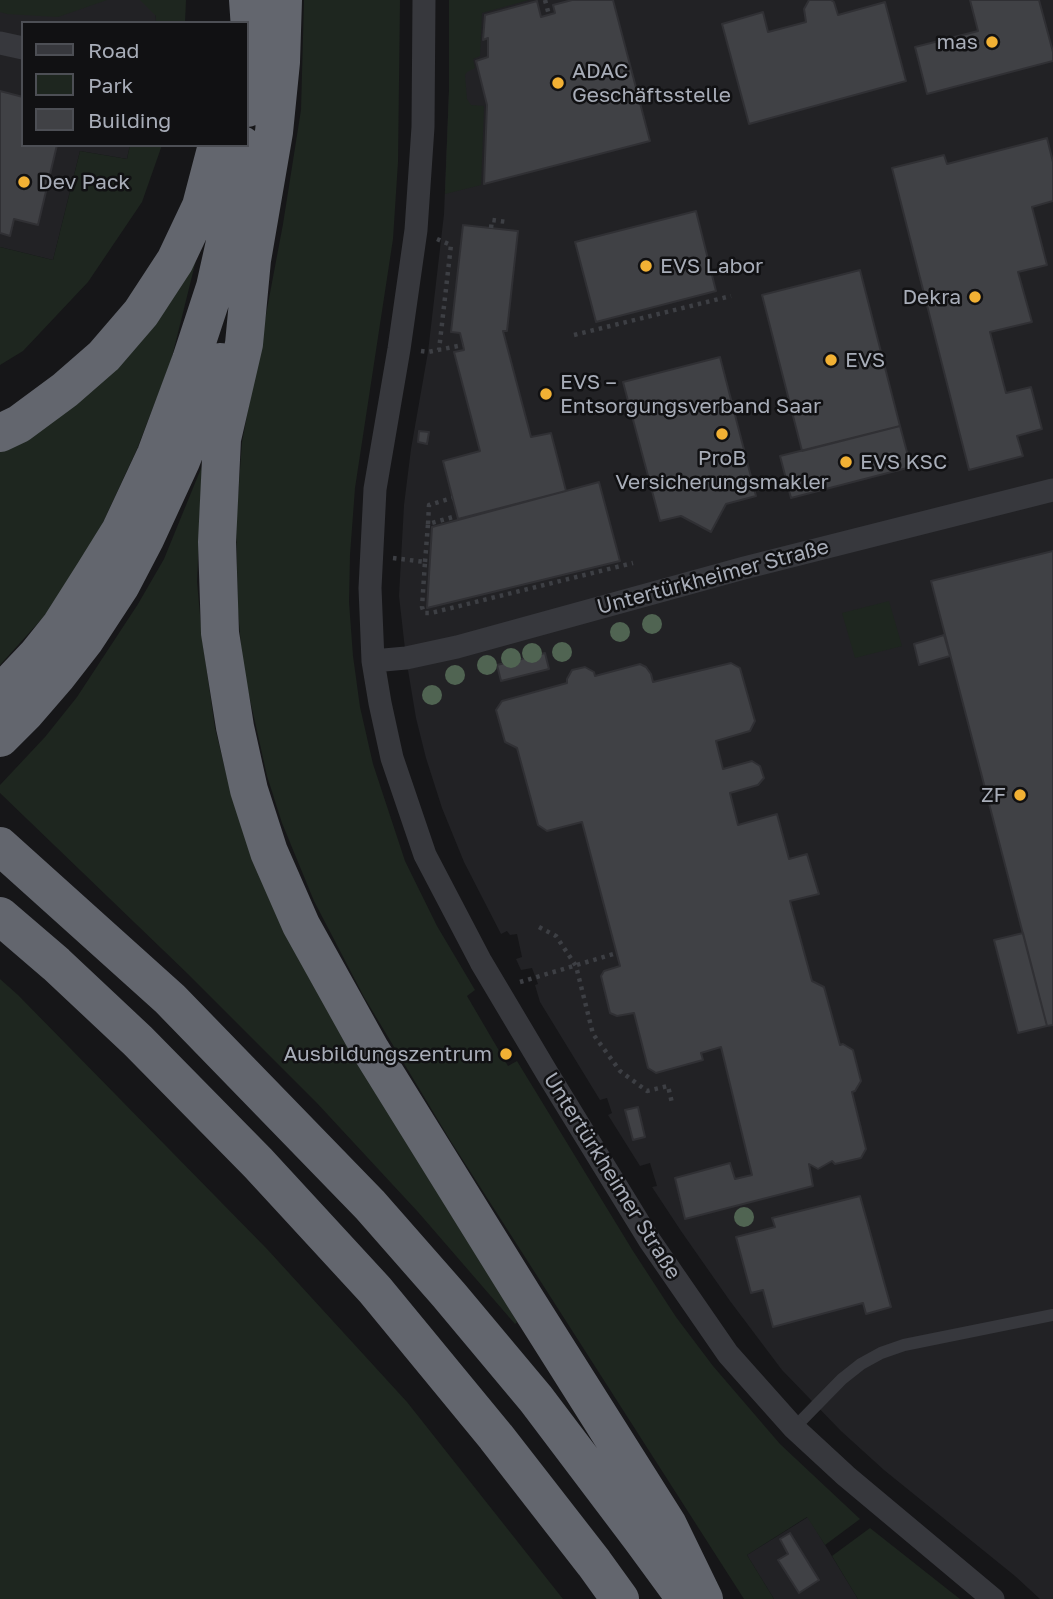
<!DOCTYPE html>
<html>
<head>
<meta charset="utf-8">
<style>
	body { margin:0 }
	#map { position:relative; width:1053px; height:1599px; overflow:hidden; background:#161618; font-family:"Golos Text",sans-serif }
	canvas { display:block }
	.legend { position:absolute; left:21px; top:21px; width:228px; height:126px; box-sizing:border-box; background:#111113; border:2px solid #4d4f55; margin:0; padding:9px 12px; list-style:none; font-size:21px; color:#a8adb8 }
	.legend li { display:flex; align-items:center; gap:14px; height:35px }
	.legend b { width:35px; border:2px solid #4d4f55 }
</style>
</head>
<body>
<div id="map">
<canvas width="1053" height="1599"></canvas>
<ul class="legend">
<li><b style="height:9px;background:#37383d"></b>Road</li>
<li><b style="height:19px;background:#1e261f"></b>Park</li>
<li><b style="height:19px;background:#404145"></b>Building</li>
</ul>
</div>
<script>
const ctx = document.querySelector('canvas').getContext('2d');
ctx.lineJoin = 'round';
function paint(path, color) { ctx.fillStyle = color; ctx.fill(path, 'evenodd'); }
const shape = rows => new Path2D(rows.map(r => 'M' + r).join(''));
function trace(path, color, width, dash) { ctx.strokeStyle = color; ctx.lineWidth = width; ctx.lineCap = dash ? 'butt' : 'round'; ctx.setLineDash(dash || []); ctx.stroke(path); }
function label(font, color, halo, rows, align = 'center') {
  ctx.font = font + ' "Golos Text",sans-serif'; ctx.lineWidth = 5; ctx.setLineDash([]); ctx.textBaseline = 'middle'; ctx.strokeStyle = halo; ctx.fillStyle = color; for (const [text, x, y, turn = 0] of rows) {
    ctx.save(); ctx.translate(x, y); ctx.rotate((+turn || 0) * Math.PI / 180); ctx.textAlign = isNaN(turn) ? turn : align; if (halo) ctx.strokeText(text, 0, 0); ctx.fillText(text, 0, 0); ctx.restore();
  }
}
paint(shape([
	[0,0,155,0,156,23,23,23,23,145,130,145,127,159,80,151,53,260,0,247],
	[449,0,1053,0,1053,1599,1040,1599,1015,1576,884,1470,841,1431,782,1370,730,1301,681,1231,652,1187,657,1186,650,1163,640,1166,608,1115,612,1113,607,1098,600,1100,540,1002,535,985,538,984,532,968,521,970,516,959,522,957,517,934,510,935,507,931,501,934,464,862,442,808,426,758,416,718,406,658,399,596,404,505,411,449,428,352,444,214,449,90],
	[808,1517,858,1599,774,1599,747,1555]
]), '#222225');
paint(shape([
	[0,0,107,0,58,17,7,14,0,12],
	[140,0,186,0,185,23,156,23,156,16],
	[304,0,400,0,398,162,393,239,355,488,350,555,349,602,353,656,360,707,373,764,405,861,437,926,475,990,467,996,508,1066,517,1061,633,1251,676,1317,713,1366,780,1444,860,1519,825,1545,807,1517,747,1555,774,1599,744,1599,450,1140,364,997,314,901,282,823,267,776,243,668,238,611,236,524,242,442,283,224,301,110],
	[449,0,529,0,482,13,480,56,473,59,475,68,467,72,465,75,467,99,471,105,484,106,481,185,445,194,449,90],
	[130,145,162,145,142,202,88,282,23,351,0,365,0,247,53,260,80,151,127,159],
	[196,260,171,361,137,449,99,531,48,612,0,665,0,450],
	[202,466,197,582,202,637,215,728,232,797,517,1322,515,1324,418,1212,316,1102,189,975,0,793,0,785,45,737,77,697,138,604,164,559],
	[889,601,902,646,855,658,842,613],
	[0,979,18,995,267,1249,407,1402,563,1599,0,1599],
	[870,1528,951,1592,960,1599,858,1599,832,1556]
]), '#1e261f');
const building = shape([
	[572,0,613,0,650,141,484,184,487,105,476,61,488,57,488,38,483,40,485,15,537,1,541,17,555,13,553,5,572,0],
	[809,0,831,0,834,2,838,15,885,2,906,81,749,124,722,24,763,12,768,32,806,22,804,9,809,0],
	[970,0,1039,0,1053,52,1053,61,927,94,915,47,978,31,970,0],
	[0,91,23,97,23,145,57,145,38,225,14,219,10,236,0,233,0,91],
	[1047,138,1053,162,1053,201,1032,207,1047,265,1018,272,1032,322,990,332,1006,393,1031,387,1042,429,1017,436,1023,456,969,470,892,168,944,155,947,164,1047,138],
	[696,211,716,291,596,322,575,242,696,211],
	[463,225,518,231,507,331,503,331,531,437,551,433,566,491,458,519,443,461,480,451,454,352,464,350,463,345,460,333,451,332,463,225],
	[860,270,900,426,802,451,762,295,860,270],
	[720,357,756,496,726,504,711,532,681,516,660,521,623,382,720,357],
	[900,426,911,467,791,498,780,456,900,426],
	[419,431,429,432,427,444,418,442,419,431],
	[599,482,620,561,427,608,432,527,599,482],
	[1053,551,1053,1025,1047,1026,931,581,1053,551],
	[944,635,950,656,919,665,914,644,944,635],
	[545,653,549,669,501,681,497,665,545,653],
	[731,663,740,668,755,721,750,731,716,741,723,769,752,761,760,766,764,778,758,785,730,793,738,825,777,814,789,859,807,854,819,894,790,901,812,981,824,987,840,1045,843,1044,853,1050,861,1081,855,1091,852,1092,866,1149,861,1158,835,1164,832,1161,818,1169,809,1164,813,1186,685,1219,675,1178,730,1163,735,1179,752,1175,721,1047,701,1053,703,1060,656,1073,648,1068,634,1013,617,1016,610,1013,601,976,604,971,620,966,582,822,547,831,538,825,517,748,505,742,496,710,502,701,567,683,567,679,572,670,585,667,594,672,595,676,640,664,646,667,651,674,653,682,731,663],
	[1023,933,1047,1026,1018,1033,994,940,1023,933],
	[638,1107,645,1137,633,1140,625,1110,638,1107],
	[860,1196,891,1307,866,1314,863,1303,773,1327,763,1290,751,1293,736,1237,775,1227,772,1218,860,1196],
	[790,1533,819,1580,799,1593,778,1560,788,1554,780,1539,790,1533]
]);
paint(building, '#404145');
trace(building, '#303034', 2);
trace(shape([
	[545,0,549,15],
	[491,228,492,220,507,222],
	[437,239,451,245,439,350],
	[574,335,731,296],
	[421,351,428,352,463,345],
	[428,524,429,505,452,498],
	[393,558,425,562,422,607,424,613,431,613,633,563],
	[425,562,428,524,453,517,454,520],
	[539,927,556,936,576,966,593,1034,620,1071,647,1091,668,1086,672,1103],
	[520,982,617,953]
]), '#3d3f44', 4.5, [3.5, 5]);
trace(shape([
	[794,1428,842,1379,861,1364,881,1353,904,1345,1053,1315]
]), '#37383d', 12);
trace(shape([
	[424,0,423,127,416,230,399,349,375,489,370,588,373,661,380,703,392,758,425,855,481,962,547,1073,650,1241,728,1354,794,1428,846,1476,993,1599],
	[0,43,23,48],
	[373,661,406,658,457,647,744,568,1053,490]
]), '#37383d', 23);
trace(shape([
	[283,0,281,62,274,132,252,260,244,344,222,439,217,542,220,633,235,727,249,790,269,852,301,925,370,1049,524,1297,668,1525,704,1599],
	[247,108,252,57,248,0],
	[0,433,19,424,65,390,104,356,141,313,175,261,201,206,217,145],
	[0,694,37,655,61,625,94,573,120,531,156,454,191,360,215,287,236,193,242,145],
	[0,738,25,713,57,676,85,640,121,585,145,539,181,461,220,362],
	[0,846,170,999,370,1205,449,1295,536,1399,641,1538,682,1594],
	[0,916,56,964,138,1041,258,1163,375,1290,496,1437,594,1563,620,1599]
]), '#63666e', 38);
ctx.fillStyle = '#506452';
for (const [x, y] of [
	[652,624],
	[620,632],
	[562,652],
	[532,653],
	[511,658],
	[487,665],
	[455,675],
	[432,695],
	[744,1217]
]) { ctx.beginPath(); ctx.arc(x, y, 10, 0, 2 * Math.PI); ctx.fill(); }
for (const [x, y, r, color] of [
	[992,42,7,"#f2b134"],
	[558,83,7,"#f2b134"],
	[24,182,7,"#f2b134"],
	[646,266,7,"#f2b134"],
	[975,297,7,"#f2b134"],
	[831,360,7,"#f2b134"],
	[546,394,7,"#f2b134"],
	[722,434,7,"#f2b134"],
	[846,462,7,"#f2b134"],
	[1020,795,7,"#f2b134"],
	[506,1054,7,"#f2b134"]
]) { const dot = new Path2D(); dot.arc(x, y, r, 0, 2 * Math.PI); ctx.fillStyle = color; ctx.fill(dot); trace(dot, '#111113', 2.5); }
label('21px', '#a8adb8', '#111113', [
	["mas",978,42,"right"],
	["ADAC",572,71],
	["Geschäftsstelle",572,95],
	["Dev Pack",38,182],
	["EVS Labor",660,266],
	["Dekra",961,297,"right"],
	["EVS",845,360],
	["EVS –",560,382],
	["Entsorgungsverband Saar",560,406],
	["ProB",722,458,"center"],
	["Versicherungsmakler",722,482,"center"],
	["EVS KSC",860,462],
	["ZF",1006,795,"right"],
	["Ausbildungszentrum",492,1054,"right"]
], 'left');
label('21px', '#a8adb8', '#111113', [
	["Untertürkheimer Straße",713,577,-15],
	["Untertürkheimer Straße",612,1176,58]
]);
</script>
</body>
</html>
